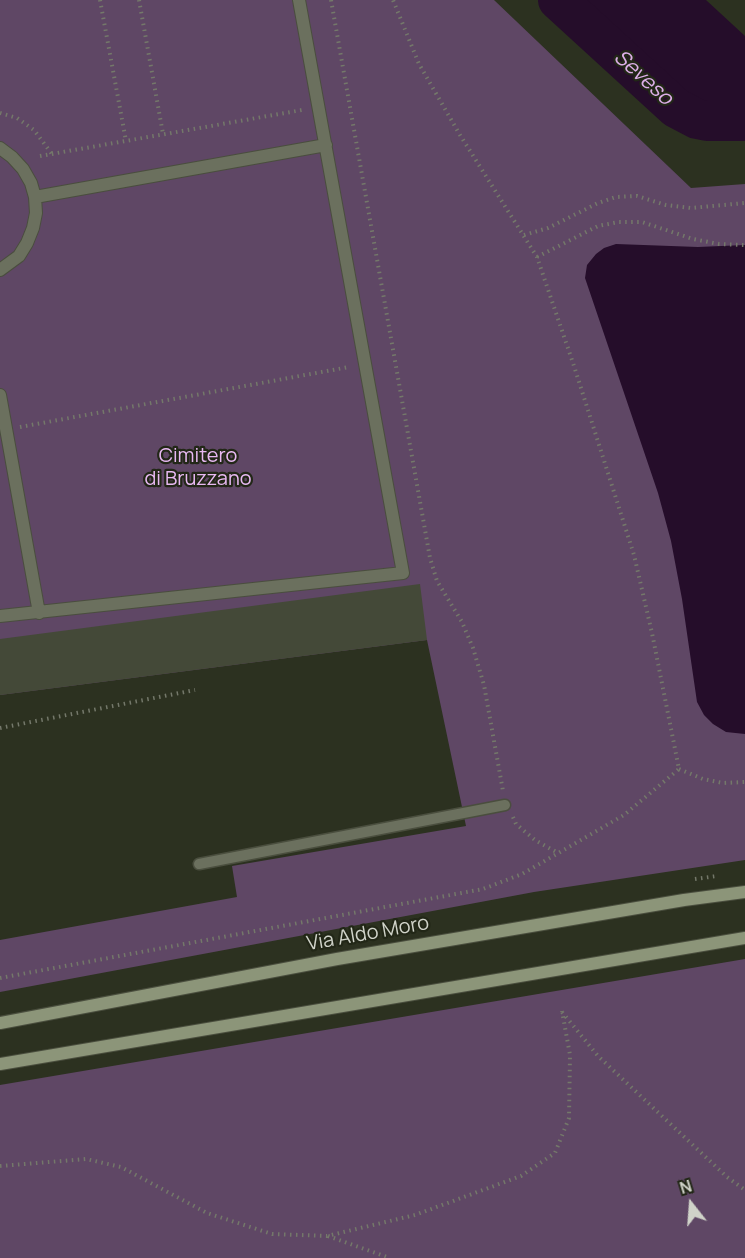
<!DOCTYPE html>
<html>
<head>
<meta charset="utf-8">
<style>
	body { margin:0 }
	#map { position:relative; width:745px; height:1258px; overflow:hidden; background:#2c3120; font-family:Manrope,sans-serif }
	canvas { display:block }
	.north { position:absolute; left:661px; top:1174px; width:60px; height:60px; -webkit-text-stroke:4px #222717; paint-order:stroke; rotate:343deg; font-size:16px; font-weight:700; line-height:24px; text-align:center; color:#d0d3c9 }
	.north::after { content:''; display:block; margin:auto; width:21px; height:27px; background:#d0d3c9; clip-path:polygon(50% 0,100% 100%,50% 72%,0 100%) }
</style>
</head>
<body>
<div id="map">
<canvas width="745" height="1258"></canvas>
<div class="north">N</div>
</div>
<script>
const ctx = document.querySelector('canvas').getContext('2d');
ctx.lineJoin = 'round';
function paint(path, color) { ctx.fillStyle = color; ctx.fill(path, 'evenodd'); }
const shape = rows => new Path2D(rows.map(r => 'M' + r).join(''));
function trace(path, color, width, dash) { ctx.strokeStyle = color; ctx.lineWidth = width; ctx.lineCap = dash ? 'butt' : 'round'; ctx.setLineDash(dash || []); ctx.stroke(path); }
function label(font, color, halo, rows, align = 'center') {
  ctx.font = font + ' Manrope,sans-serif'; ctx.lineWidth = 4.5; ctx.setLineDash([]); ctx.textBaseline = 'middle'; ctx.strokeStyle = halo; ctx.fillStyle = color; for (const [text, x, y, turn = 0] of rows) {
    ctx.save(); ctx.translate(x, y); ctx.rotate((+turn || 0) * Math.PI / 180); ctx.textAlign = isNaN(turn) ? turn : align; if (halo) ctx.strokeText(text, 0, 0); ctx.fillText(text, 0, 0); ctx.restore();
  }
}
paint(shape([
	[0,0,494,0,691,188,745,184,745,860,534,892,0,992,0,940,237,897,232,866,466,826,427,640,0,695],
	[745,959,745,1258,0,1258,0,1085]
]), '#5f4765');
paint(shape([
	[580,0,706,0,745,36,745,106,717,107,705,106,685,97],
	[616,244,698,247,745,245,745,734,726,732,713,724,704,715,697,702,682,599,671,541,658,493,585,278,587,265,596,254,604,248]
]), '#250d2a');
trace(shape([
	[558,0,676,108,697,119,707,121,745,121]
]), '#250d2a', 40);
paint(shape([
	[420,584,427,640,0,695,0,639]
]), '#444938');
const lane = shape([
	[199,864,505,805]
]);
const street = shape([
	[0,148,12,157,23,169,31,183,35,197,36,213,33,228,27,243,19,256,0,270],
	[35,197,326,145],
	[0,395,39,613],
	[0,616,403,573,299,0]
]);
const secondary = shape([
	[0,1023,337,959,684,900,745,892],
	[0,1064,745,938]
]);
trace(lane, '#4a4e3e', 13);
trace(street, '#4a4e3e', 14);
trace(secondary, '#4a4e3e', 14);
trace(shape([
	[100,0,126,141],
	[139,0,163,134],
	[331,0,430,558,437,581,462,622,473,648,484,685,503,791],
	[0,113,17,118,34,130,52,154],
	[40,156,302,110],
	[524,235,548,228,598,203,616,197,637,196,666,205,691,208,745,203],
	[537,257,598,226,619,222,642,222,693,239,719,244,745,245],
	[20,427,349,367],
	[0,728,195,690],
	[679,769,703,779,723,783,745,782],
	[513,817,516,824,535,840,558,853],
	[695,879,717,876],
	[0,978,483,889,522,874,624,815,679,769,652,633,634,555,574,366,537,257,460,135,419,64,393,0],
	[562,1012,598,1056,727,1177,745,1190],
	[0,1166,86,1159,121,1167,207,1213,272,1234,327,1236,415,1215,521,1176,555,1153,569,1118,570,1055,562,1011],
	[328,1236,390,1258]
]), '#74786a', 4, [1.5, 4.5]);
trace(lane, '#6b705e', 10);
trace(street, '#6b705e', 12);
trace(secondary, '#8c9579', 12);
label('20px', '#e8b9f3', '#222717', [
	["Cimitero",198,456],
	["di Bruzzano",198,479]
]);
label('20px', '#d0d3c9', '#222717', [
	["Via Aldo Moro",368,934,-10]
]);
label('italic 21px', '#dcaee7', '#222717', [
	["Seveso",643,78,42]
]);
</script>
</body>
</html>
